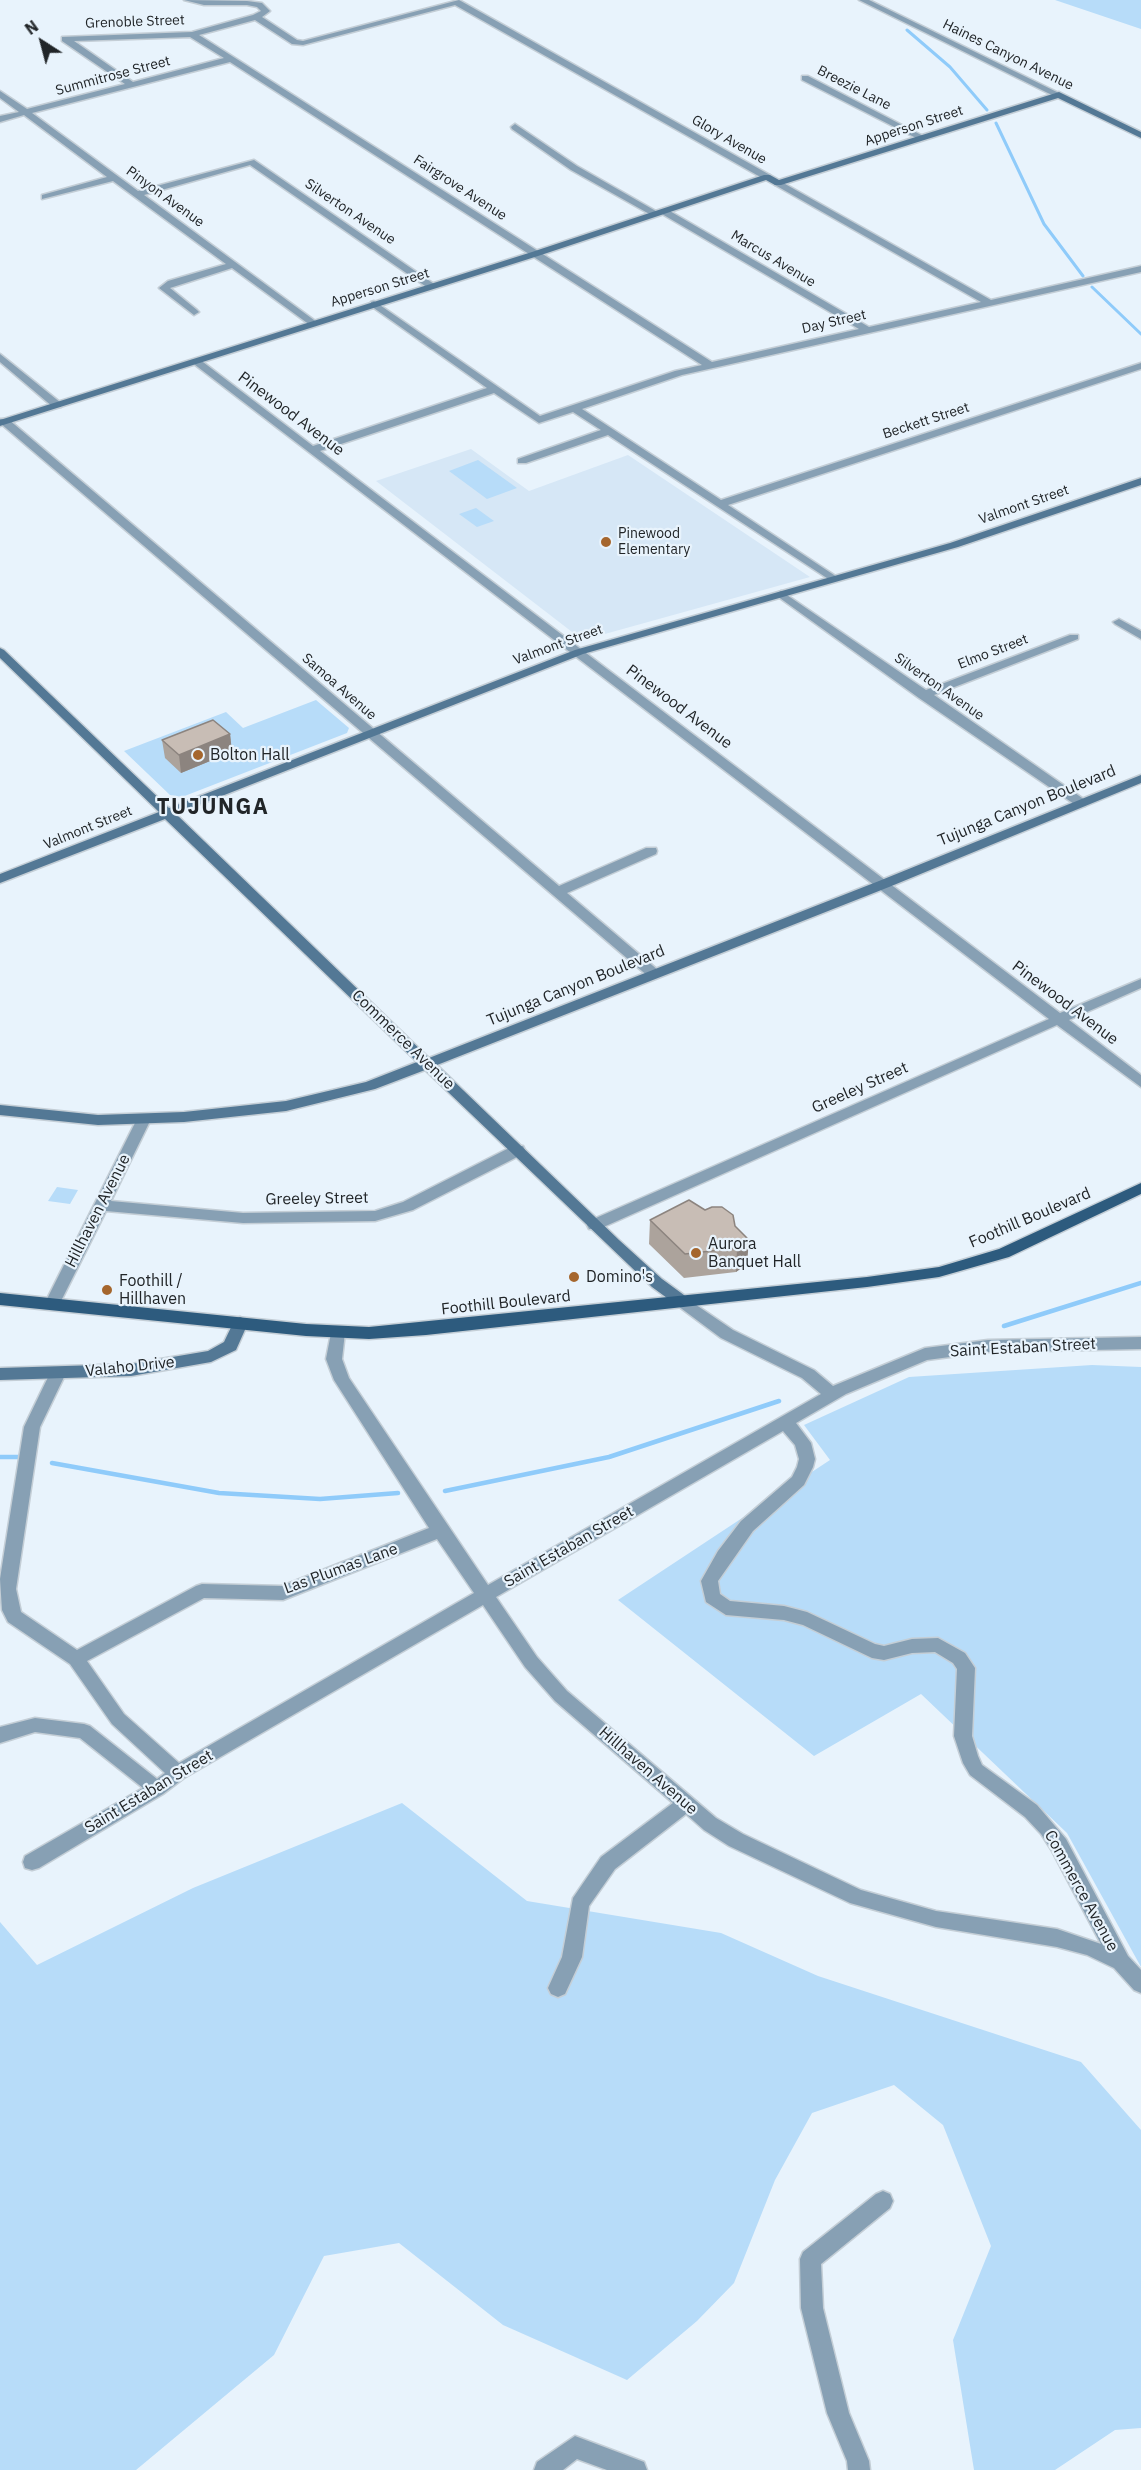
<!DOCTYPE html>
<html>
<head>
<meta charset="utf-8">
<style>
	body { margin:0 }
	#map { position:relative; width:1141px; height:2470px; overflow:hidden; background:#e8f3fc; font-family:"IBM Plex Sans",sans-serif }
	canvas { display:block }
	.north { position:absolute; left:12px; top:12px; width:60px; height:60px; -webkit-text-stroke:4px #e8f3fc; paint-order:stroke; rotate:324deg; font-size:16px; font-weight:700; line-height:24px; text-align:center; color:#212528 }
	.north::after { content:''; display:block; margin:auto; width:21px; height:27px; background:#212528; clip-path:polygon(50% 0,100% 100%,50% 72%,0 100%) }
</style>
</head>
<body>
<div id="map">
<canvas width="1141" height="2470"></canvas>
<div class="north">N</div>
</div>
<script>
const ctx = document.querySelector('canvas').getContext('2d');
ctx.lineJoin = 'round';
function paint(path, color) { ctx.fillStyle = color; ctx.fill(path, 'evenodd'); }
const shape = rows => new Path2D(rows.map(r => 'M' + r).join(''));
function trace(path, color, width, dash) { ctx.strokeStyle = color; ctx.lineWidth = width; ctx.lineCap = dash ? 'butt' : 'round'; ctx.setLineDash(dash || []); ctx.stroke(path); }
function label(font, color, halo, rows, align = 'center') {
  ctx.font = font + ' "IBM Plex Sans",sans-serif'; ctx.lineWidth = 4.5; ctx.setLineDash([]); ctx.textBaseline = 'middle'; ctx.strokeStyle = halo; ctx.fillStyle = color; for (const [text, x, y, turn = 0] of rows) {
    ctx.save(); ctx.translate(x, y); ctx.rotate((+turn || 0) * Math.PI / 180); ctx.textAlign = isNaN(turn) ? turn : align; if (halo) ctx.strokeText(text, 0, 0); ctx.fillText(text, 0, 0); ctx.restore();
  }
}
paint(shape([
	[471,449,529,491,628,455,810,577,594,637,576,635,376,481]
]), '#d6e7f6');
paint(shape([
	[1055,0,1141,0,1141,29],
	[478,460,517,488,487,499,449,471],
	[476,508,494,521,477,527,459,514],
	[316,700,349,728,347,733,182,797,170,795,124,751,226,712,243,728],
	[57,1187,78,1190,70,1204,48,1201],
	[1092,1365,1141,1367,1141,1967,1067,1833,921,1694,814,1756,618,1600,830,1460,804,1425,909,1377],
	[402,1803,527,1901,721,1933,818,1976,1081,2062,1141,2130,1141,2428,1115,2430,1055,2470,974,2470,953,2340,991,2246,943,2125,894,2085,812,2113,775,2180,734,2283,697,2321,627,2380,503,2325,399,2243,324,2256,274,2355,136,2470,0,2470,0,1922,37,1965,193,1888]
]), '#b7dcf9');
trace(shape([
	[907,30,950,67,987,110],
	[996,123,1044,224,1083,276],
	[1092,287,1141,334]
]), '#8fcbfa', 3);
trace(shape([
	[1004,1326,1141,1283],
	[0,1457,20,1457],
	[52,1463,219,1493,320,1499,398,1493],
	[445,1491,609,1457,779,1401]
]), '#8fcbfa', 4.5);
const street = shape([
	[184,0,247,1,262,3,270,11,262,17,297,40,303,41,459,0,770,175,770,179,764,179,455,5,303,45,292,44,255,20,199,35,712,362,859,329,662,214,662,210,668,210,869,327,981,302,775,185,773,183,778,180,991,300,1141,266,1141,272,682,375,582,409,721,500,1141,363,1141,369,728,505,837,577,839,579,833,582,608,435,526,463,518,463,518,459,601,430,573,412,539,423,494,393,320,451,1060,1013,1141,979,1141,988,1069,1020,1141,1075,1141,1087,1057,1025,599,1229,589,1229,587,1225,589,1221,1049,1019,190,361,199,359,313,446,487,388,371,306,371,302,374,301,540,416,675,371,702,365,230,62,32,113,138,191,254,160,434,284,434,288,428,288,250,165,144,195,318,323,310,325,232,268,170,288,197,310,199,312,194,315,159,288,168,281,226,264,113,181,42,199,42,195,107,177,24,115,0,122,0,116,19,112,0,98,0,91,27,109,125,84,62,41,62,37,192,32,253,15,261,11,257,7,247,5,204,5,184,0],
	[190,37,224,58,133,82,74,41,190,37],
	[859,0,869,0,1063,95,1056,97,859,0],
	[802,76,808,76,927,138,920,140,802,80,802,76],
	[515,124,577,166,661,214,653,216,571,170,512,129,511,127,515,124],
	[0,354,61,403,61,407,53,407,0,362,0,354],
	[0,419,8,419,559,886,646,848,656,848,657,851,656,854,567,893,659,971,661,974,659,977,649,977,0,423,0,419],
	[781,591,926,690,1070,635,1078,635,1078,639,934,695,1085,800,1085,806,1077,806,919,698,777,596,775,594,781,591],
	[1119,619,1141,631,1141,639,1115,624,1113,622,1119,619],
	[144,1114,151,1119,111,1201,243,1213,375,1211,403,1202,513,1146,523,1146,525,1150,523,1154,413,1210,375,1221,243,1223,106,1211,58,1307,48,1307,45,1303,137,1119,144,1114],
	[683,1296,733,1330,814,1370,833,1386,925,1348,988,1340,1141,1337,1141,1349,988,1352,927,1360,846,1394,796,1423,811,1443,815,1459,813,1467,804,1485,753,1531,718,1581,720,1594,730,1601,784,1606,807,1612,875,1644,884,1646,912,1639,938,1638,965,1653,975,1668,972,1736,978,1756,982,1765,1037,1805,1066,1839,1128,1956,1141,1970,1141,1993,1134,1990,1114,1968,1087,1955,1057,1947,936,1927,850,1903,729,1846,704,1830,686,1814,615,1869,589,1906,582,1957,565,1994,558,1997,551,1994,548,1988,562,1957,573,1898,601,1857,673,1803,555,1701,525,1667,483,1605,184,1778,163,1794,39,1868,32,1870,25,1868,23,1862,25,1856,143,1788,80,1738,35,1732,0,1743,0,1727,35,1718,84,1724,90,1726,157,1779,165,1773,112,1724,70,1664,8,1622,2,1610,0,1579,24,1427,52,1369,64,1369,66,1373,40,1427,16,1589,21,1612,77,1650,196,1586,202,1584,282,1586,429,1528,334,1380,326,1359,332,1328,337,1326,342,1328,345,1332,342,1359,349,1378,488,1585,821,1394,802,1378,721,1338,678,1306,675,1302,678,1298,683,1296],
	[783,1431,795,1445,799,1459,797,1467,792,1477,741,1521,718,1551,701,1581,706,1602,726,1615,784,1620,803,1625,872,1658,884,1660,912,1653,935,1652,953,1663,957,1669,954,1736,963,1763,970,1775,1025,1817,1041,1834,1052,1851,1101,1944,1057,1929,936,1911,861,1890,743,1834,716,1818,567,1691,537,1657,496,1597,783,1431],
	[437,1539,474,1593,179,1763,124,1714,87,1661,204,1598,283,1600,437,1539],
	[883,2191,890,2194,893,2201,890,2208,821,2264,823,2308,849,2413,869,2461,870,2470,848,2470,847,2461,827,2413,801,2308,800,2259,803,2252,876,2194,883,2191],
	[575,2436,644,2462,647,2470,607,2470,577,2459,563,2470,534,2470,537,2462,575,2436]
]);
const secondary = shape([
	[1059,92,1141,132,1141,138,1058,98,781,185,775,185,766,180,538,256,0,426,0,420,532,252,764,175,770,175,779,180,1059,92],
	[1141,478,1141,485,958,547,583,654,176,814,429,1058,879,881,1141,775,1141,783,889,887,437,1065,619,1240,662,1279,688,1298,691,1302,688,1306,678,1306,652,1287,425,1070,375,1089,286,1111,184,1122,98,1125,0,1115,0,1105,98,1115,184,1112,286,1101,366,1082,417,1062,165,819,0,883,0,874,159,812,0,658,0,648,4,650,169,808,575,650,950,543,1141,478],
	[240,1317,245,1319,248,1323,236,1350,211,1362,131,1376,0,1380,0,1368,131,1364,208,1351,224,1342,235,1319,240,1317]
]);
const primary = shape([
	[1141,1183,1141,1194,1009,1257,939,1277,867,1287,426,1335,369,1339,306,1336,0,1305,0,1293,306,1324,369,1327,867,1277,939,1267,999,1249,1141,1183]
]);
trace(street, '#c4ced6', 3);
trace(secondary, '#c4ced6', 3);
trace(primary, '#c4ced6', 3);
paint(street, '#87a0b4');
paint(secondary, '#537895');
paint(primary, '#2d5b7e');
paint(shape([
	[230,734,232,752,181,773,165,758,162,740],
	[705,1210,735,1226,747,1264,736,1272,684,1278,649,1244,650,1220]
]), '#aca39c');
paint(shape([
	[230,734,232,752,181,773,179,755],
	[749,1240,747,1264,736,1272,737,1248]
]), '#8c847f');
const building = shape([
	[213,720,230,734,179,755,162,740,213,720],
	[689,1200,705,1210,712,1207,722,1207,733,1215,735,1226,749,1240,737,1248,685,1254,650,1220,689,1200]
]);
paint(building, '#c8bdb5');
trace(building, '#8c847f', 1.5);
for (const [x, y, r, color] of [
	[606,542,6,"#a5662d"],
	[198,755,6,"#a5662d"],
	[696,1253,6,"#a5662d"],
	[574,1277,6,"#a5662d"],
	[107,1290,6,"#a5662d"]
]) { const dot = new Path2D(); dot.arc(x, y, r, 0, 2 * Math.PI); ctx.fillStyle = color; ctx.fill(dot); trace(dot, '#e8f3fc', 2); }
label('14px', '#212528', '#e8f3fc', [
	["Grenoble Street",135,22,-2],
	["Haines Canyon Avenue",1008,55,26],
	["Summitrose Street",113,76,-15],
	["Breezie Lane",854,88,27],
	["Apperson Street",914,126,-18],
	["Glory Avenue",729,140,30],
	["Fairgrove Avenue",460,188,33],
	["Pinyon Avenue",165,197,36],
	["Silverton Avenue",350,212,34],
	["Marcus Avenue",773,259,31],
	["Apperson Street",380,288,-17],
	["Day Street",834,322,-13],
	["Beckett Street",926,421,-18],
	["Valmont Street",1024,505,-19],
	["Valmont Street",558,645,-20],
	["Elmo Street",993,652,-21],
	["Samoa Avenue",339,687,41],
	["Silverton Avenue",939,687,35],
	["Valmont Street",88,828,-22]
]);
label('14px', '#212528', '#e8f3fc', [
	["Pinewood",618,534],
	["Elementary",618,550]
], 'left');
label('16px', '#212528', '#e8f3fc', [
	["Pinewood Avenue",291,414,37],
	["Pinewood Avenue",679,707,37],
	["Tujunga Canyon Boulevard",1027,806,-22],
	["Tujunga Canyon Boulevard",576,986,-22],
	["Pinewood Avenue",1065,1003,37],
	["Commerce Avenue",403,1040,44],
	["Greeley Street",860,1088,-24],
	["Greeley Street",317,1199,-1],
	["Hillhaven Avenue",98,1211,-63],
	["Foothill Boulevard",1030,1218,-23],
	["Foothill Boulevard",506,1303,-6],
	["Saint Estaban Street",1023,1348,-3],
	["Valaho Drive",130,1367,-6],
	["Saint Estaban Street",569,1547,-30],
	["Las Plumas Lane",341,1569,-20],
	["Hillhaven Avenue",648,1771,41],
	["Saint Estaban Street",149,1792,-31],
	["Commerce Avenue",1081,1891,61]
]);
label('16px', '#212528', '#e8f3fc', [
	["Bolton Hall",210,755],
	["Aurora",708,1244],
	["Banquet Hall",708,1262],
	["Domino's",586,1277],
	["Foothill /",119,1281],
	["Hillhaven",119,1299]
], 'left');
ctx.letterSpacing = '1.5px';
label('bold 22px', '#212528', '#e8f3fc', [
	["TUJUNGA",213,808]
]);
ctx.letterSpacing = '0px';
</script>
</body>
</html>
